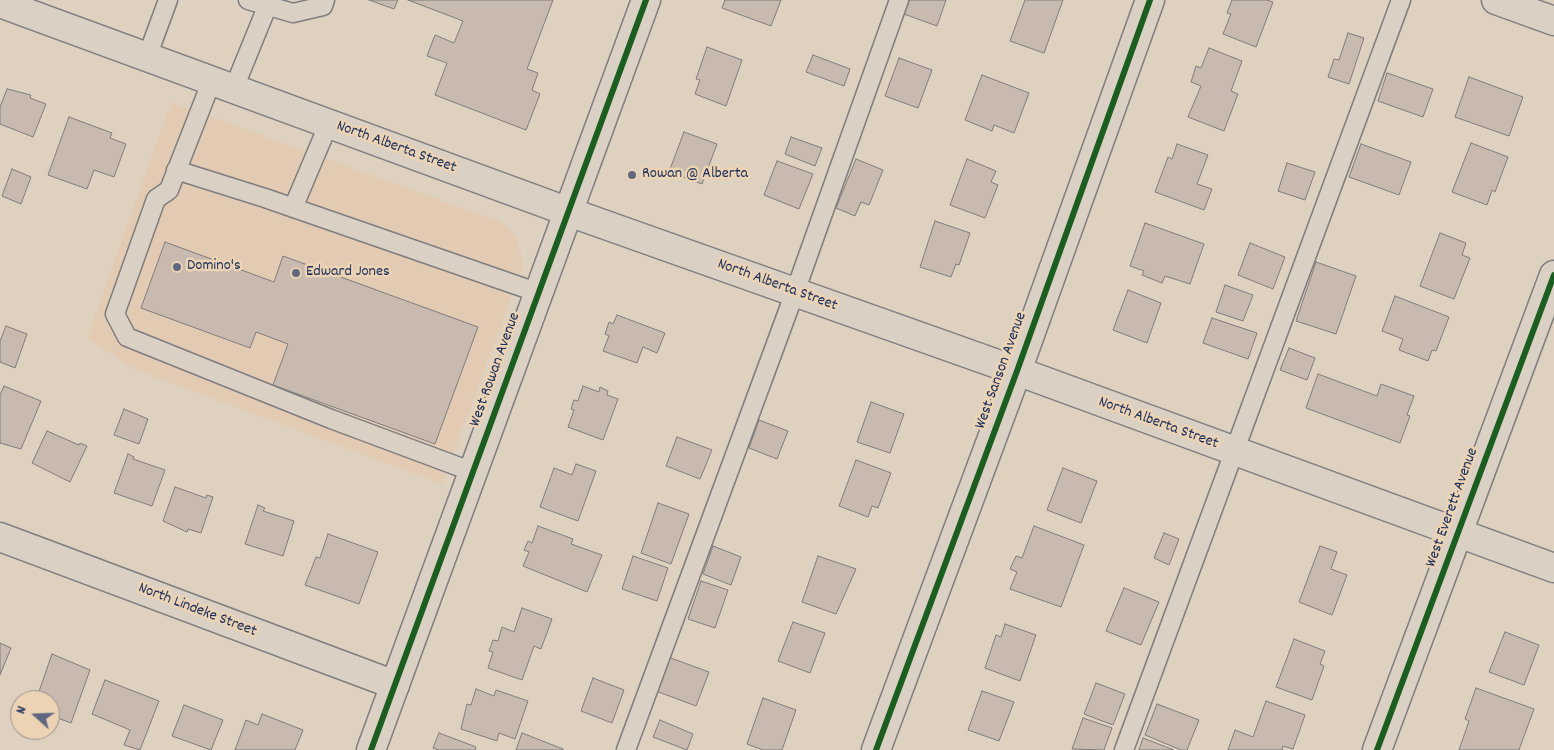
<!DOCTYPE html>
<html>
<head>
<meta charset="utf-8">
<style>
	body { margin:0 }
	#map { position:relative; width:1554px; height:750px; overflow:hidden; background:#ded1c0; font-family:Dekko,sans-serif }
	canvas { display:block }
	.north { position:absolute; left:10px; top:690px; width:50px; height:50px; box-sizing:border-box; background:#ebd3b3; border:1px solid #989191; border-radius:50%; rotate:290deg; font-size:14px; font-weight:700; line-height:20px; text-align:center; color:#1b2f5e }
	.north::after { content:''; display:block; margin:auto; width:18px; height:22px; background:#5f6880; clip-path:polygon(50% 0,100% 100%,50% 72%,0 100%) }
</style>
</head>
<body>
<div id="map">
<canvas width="1554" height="750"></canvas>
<div class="north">N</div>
</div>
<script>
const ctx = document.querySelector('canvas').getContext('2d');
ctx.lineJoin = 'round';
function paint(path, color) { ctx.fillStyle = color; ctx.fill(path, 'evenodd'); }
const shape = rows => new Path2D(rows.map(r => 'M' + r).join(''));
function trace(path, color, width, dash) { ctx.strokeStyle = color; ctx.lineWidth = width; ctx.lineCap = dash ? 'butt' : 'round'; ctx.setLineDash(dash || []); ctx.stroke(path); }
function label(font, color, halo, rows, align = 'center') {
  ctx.font = font + ' Dekko,sans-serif'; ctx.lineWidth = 5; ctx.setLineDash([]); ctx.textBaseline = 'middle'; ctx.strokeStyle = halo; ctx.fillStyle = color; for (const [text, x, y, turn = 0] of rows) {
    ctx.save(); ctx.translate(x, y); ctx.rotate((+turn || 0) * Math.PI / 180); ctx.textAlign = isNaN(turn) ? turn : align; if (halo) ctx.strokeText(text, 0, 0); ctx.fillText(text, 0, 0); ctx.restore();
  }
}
paint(shape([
	[171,102,498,221,509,228,518,242,521,256,521,271,442,484,134,369,87,338]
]), '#e2cbb2');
const building = shape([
	[369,0,398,0,394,9,369,0],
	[408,0,553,0,527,69,538,73,532,90,540,94,526,130,435,95,447,63,427,56,435,35,454,43,463,21,408,0],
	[725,0,781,0,771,26,722,8,725,0],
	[909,0,946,0,937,26,904,14,909,0],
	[1025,0,1063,0,1044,53,1010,41,1025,0],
	[1232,0,1267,0,1273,2,1256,47,1223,34,1231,14,1227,13,1232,0],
	[1348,33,1364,38,1349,84,1328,77,1334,59,1339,60,1348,33],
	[707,47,742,60,726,106,695,94,700,80,696,79,707,47],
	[1209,48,1242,61,1231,91,1238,94,1224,131,1188,117,1201,86,1191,82,1196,66,1201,68,1209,48],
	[813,55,850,69,844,86,806,72,813,55],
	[899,58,932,70,918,108,885,96,899,58],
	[1387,73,1433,89,1423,117,1378,101,1387,73],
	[982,75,1029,93,1014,133,994,125,992,131,965,120,982,75],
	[1469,77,1523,97,1509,136,1455,117,1469,77],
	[7,89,31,95,30,98,46,104,33,137,0,124,0,107,7,89],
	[69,117,112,133,110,138,126,144,114,177,94,170,87,189,48,175,69,117],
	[684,132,717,144,702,184,669,172,684,132],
	[791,137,822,148,815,166,785,154,791,137],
	[1471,143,1508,157,1495,192,1492,190,1487,205,1452,192,1471,143],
	[1177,144,1208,155,1197,184,1212,189,1204,210,1155,192,1168,157,1172,159,1177,144],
	[1361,144,1411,162,1399,195,1349,177,1361,144],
	[856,159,883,170,869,205,861,202,855,216,836,208,856,159],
	[967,159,996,171,991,182,998,185,985,218,950,205,967,159],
	[777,161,813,174,799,209,764,195,777,161],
	[1287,163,1315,172,1305,200,1278,191,1287,163],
	[12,169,31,177,21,204,2,196,12,169],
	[935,221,970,233,959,265,956,264,951,277,920,267,935,221],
	[1145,223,1204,244,1190,284,1165,276,1162,283,1142,275,1144,271,1130,266,1145,223],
	[1440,233,1466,243,1462,255,1470,258,1454,299,1420,286,1440,233],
	[165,242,274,282,283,256,478,327,435,444,273,385,288,344,256,332,250,348,141,308,165,242],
	[1250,243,1285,257,1273,289,1238,275,1250,243],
	[1316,262,1356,276,1336,334,1296,321,1316,262],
	[1225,285,1253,295,1243,321,1216,312,1225,285],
	[1128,290,1161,303,1147,343,1113,330,1128,290],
	[1395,296,1449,317,1436,351,1432,350,1428,361,1399,350,1403,339,1382,331,1395,296],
	[617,315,665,333,657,353,643,347,637,363,603,351,609,336,605,334,609,322,613,324,617,315],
	[1212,318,1257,333,1248,359,1203,343,1212,318],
	[6,326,27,334,15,368,0,362,0,341,6,326],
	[1289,348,1315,358,1307,380,1280,370,1289,348],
	[1318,374,1377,396,1381,384,1414,396,1407,415,1410,416,1400,443,1306,408,1318,374],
	[4,386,41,401,21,449,0,443,0,395,4,386],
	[583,386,599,392,600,387,608,391,607,395,618,399,603,440,568,427,574,410,571,409,574,400,578,401,583,386],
	[871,402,904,414,890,453,857,442,871,402],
	[124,409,148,419,139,444,114,435,124,409],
	[759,420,788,431,777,459,749,448,759,420],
	[47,431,79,445,80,443,87,446,70,482,32,463,47,431],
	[677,437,712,450,700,479,666,466,677,437],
	[128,454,134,457,133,459,165,470,152,506,114,493,128,454],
	[856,460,891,473,878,508,872,506,868,517,839,506,856,460],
	[576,464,596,471,578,521,540,507,554,468,572,475,576,464],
	[1063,468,1097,481,1081,523,1047,510,1063,468],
	[175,487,206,498,207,495,213,497,201,533,188,529,187,532,163,521,175,487],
	[658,503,689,514,671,564,641,553,658,503],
	[258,505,265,508,263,511,294,521,283,556,245,544,258,505],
	[538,526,573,539,571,544,602,555,587,592,523,566,529,552,524,550,528,541,532,543,538,526],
	[1034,526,1084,545,1061,607,1010,589,1017,572,1010,569,1016,556,1022,558,1034,526],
	[1164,533,1179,539,1169,565,1154,558,1164,533],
	[328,534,378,552,359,604,305,585,316,557,320,558,328,534],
	[713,546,741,557,731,585,703,574,713,546],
	[1320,546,1337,552,1331,569,1347,575,1332,615,1299,602,1320,546],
	[633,556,668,568,657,601,622,589,633,556],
	[818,556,856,569,836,614,802,602,818,556],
	[701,581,728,590,715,628,688,619,701,581],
	[1124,588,1159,602,1141,645,1106,631,1124,588],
	[522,608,552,619,541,649,534,646,522,680,488,668,493,652,489,651,493,640,498,641,502,627,514,632,522,608],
	[793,622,825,633,810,673,778,661,793,622],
	[1005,624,1036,635,1020,681,985,668,996,635,1001,637,1005,624],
	[1505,632,1539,645,1524,685,1489,672,1505,632],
	[1294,639,1325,651,1320,664,1324,666,1312,700,1276,687,1294,639],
	[0,643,11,648,0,675,0,643],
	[52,654,90,670,71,723,55,717,49,734,36,730,50,730,50,700,36,700,52,654],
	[668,657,709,672,696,706,656,691,668,657],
	[593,678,624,690,612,723,581,711,593,678],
	[105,680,159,701,140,750,124,745,130,730,92,714,105,680],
	[1096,683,1125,694,1113,725,1084,714,1096,683],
	[1476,688,1534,709,1519,750,1459,750,1469,721,1465,719,1476,688],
	[476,689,494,696,496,690,528,701,515,739,499,733,497,741,461,729,467,704,471,705,476,689],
	[982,691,1014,702,999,741,968,730,982,691],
	[763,698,796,710,782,750,763,750,747,744,763,698],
	[1266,701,1305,715,1293,749,1283,746,1282,750,1228,750,1235,730,1253,737,1266,701],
	[1157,704,1199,720,1187,750,1181,750,1145,735,1157,704],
	[184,705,223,720,211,750,172,736,184,705],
	[262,714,303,730,295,750,235,750,246,720,258,725,262,714],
	[1083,718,1112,728,1104,750,1072,749,1083,718],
	[660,720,693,734,687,750,653,737,660,720],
	[439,733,476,747,475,750,439,750,433,748,439,733],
	[522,733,563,749,563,750,516,750,522,733],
	[1143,738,1174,750,1139,750,1143,738]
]);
paint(building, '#c8baae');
trace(building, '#7f7d7e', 1);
const lane = shape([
	[248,0,293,13,323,6,325,0],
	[147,57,168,0],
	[212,80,169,190,156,199,115,314,127,337,331,419,473,472],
	[234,88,267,7],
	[176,170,265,198,539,293],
	[293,208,329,123],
	[626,750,795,292,899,0],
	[1124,750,1401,0]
]);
const street = shape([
	[1496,0,1554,21],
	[0,537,395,685],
	[876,750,1017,371,1150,0],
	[1377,750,1554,275]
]);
const secondary = shape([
	[0,3,569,212,1017,371,1554,568],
	[371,750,646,0]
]);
trace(lane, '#7f7d7e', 21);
trace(street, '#7f7d7e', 31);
trace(secondary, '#7f7d7e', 31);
trace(lane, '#dad0c4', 18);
trace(street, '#dad0c4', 28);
trace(secondary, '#dad0c4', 28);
trace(shape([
	[371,750,646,0],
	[876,750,1017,371,1150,0],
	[1377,750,1554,275]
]), '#1b5e20', 6);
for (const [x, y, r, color] of [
	[632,175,5,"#5f6880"],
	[177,267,5,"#5f6880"],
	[296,273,5,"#5f6880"]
]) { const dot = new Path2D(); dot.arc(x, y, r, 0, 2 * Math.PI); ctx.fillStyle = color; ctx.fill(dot); trace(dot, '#ebd3b3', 2); }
label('16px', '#1b2f5e', '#ebd3b3', [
	["North Alberta Street",396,148,20],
	["North Alberta Street",777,286,20],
	["West Rowan Avenue",496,370,-70],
	["West Sanson Avenue",1002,371,-70],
	["North Alberta Street",1158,424,20],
	["West Everett Avenue",1453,508,-70],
	["North Lindeke Street",197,611,21]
]);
label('16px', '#1b2f5e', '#ebd3b3', [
	["Rowan @ Alberta",642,175],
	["Domino's",187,267],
	["Edward Jones",306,273]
], 'left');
</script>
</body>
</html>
